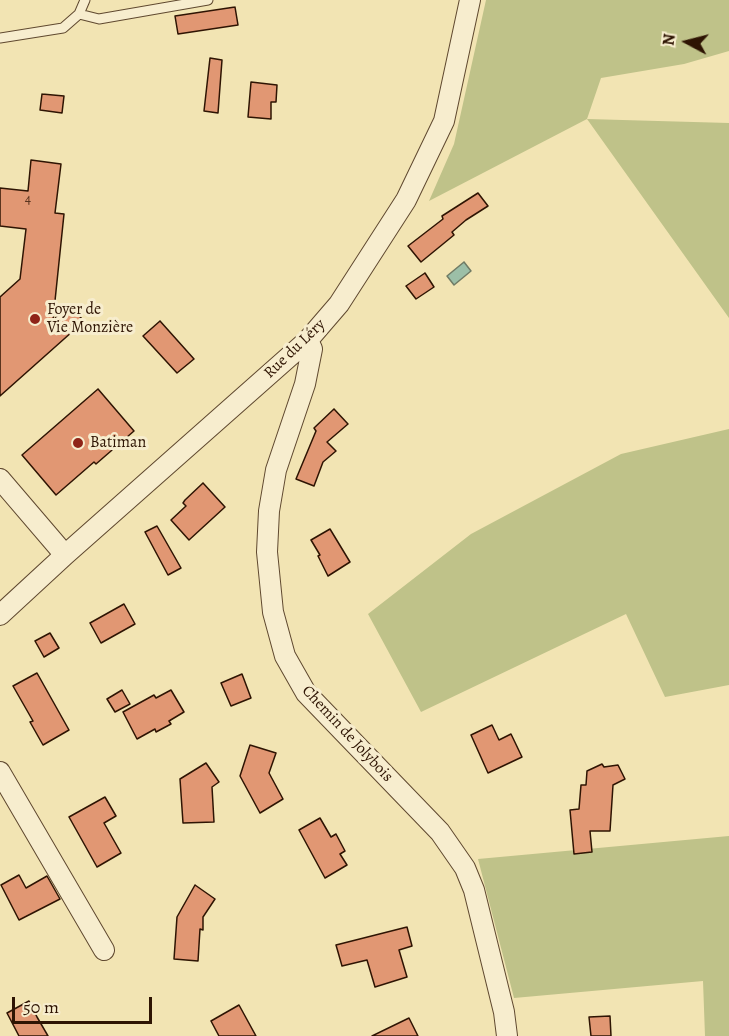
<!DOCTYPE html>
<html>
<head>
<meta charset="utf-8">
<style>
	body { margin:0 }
	#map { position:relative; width:729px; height:1036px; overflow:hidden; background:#f2e4b3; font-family:Alegreya,serif }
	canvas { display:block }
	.north { position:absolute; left:657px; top:12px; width:60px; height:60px; -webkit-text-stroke:4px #f7edce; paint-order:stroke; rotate:277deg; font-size:16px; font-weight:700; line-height:24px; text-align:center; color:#2e1403 }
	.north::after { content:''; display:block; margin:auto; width:21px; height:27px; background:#2e1403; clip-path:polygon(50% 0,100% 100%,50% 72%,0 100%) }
	.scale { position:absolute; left:12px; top:997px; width:140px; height:27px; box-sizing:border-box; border:3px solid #2e1403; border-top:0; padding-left:8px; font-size:18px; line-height:21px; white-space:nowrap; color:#2e1403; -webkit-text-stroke:4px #f7edce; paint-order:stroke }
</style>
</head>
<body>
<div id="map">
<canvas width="729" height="1036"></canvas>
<div class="north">N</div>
<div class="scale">50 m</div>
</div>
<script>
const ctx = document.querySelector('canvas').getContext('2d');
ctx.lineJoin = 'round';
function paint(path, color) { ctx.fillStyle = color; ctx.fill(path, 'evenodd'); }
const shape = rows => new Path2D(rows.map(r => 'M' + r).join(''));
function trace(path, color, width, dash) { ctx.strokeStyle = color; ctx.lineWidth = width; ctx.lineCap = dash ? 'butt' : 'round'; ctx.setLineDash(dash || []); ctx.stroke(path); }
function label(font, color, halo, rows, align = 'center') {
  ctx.font = font + ' Alegreya,serif'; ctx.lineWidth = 6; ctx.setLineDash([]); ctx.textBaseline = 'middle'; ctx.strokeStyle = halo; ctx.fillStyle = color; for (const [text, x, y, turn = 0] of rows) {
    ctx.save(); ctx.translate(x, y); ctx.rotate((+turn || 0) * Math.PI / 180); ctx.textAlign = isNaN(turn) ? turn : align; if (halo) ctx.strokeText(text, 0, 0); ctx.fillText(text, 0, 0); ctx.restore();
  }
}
paint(shape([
	[486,0,729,0,729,51,684,64,601,78,587,119,729,123,729,318,587,119,429,201,454,144],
	[729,429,729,685,665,697,626,614,421,712,368,614,471,534,621,454],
	[729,836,729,1036,705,1036,703,981,514,998,478,859]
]), '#bfc289');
const water = shape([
	[464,262,471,271,454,285,447,276,464,262]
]);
paint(water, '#9cbfa7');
trace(water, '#707b65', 1.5);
const building = shape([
	[235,7,238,25,178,34,175,16,235,7],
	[210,58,222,60,218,113,204,111,210,58],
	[251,82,277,85,276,102,271,102,271,119,248,117,251,82],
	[42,94,64,96,62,113,40,110,42,94],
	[31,160,61,164,55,213,64,214,53,320,70,305,87,325,76,334,73,331,0,396,0,297,20,279,26,229,0,226,0,188,28,191,31,160],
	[478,193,488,206,466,220,452,232,454,235,421,262,408,246,443,219,442,216,478,193],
	[425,273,434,287,416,299,406,286,425,273],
	[160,321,194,359,177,373,143,336,160,321],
	[98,389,134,431,96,464,94,462,56,495,22,455,98,389],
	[334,409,348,424,327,442,336,451,323,462,314,486,296,479,316,431,314,428,334,409],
	[203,483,225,507,189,540,171,520,186,506,183,503,185,500,203,483],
	[157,526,181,568,168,575,145,532,157,526],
	[330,529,350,562,328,576,318,556,320,555,311,540,330,529],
	[124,604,135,624,101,643,90,623,124,604],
	[50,633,59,648,44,657,35,641,50,633],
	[37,673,69,730,43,745,30,722,33,721,13,686,37,673],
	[242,674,251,698,231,706,221,683,242,674],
	[122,690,130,704,115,712,107,699,122,690],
	[171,690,184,712,169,721,171,724,156,732,155,729,137,739,123,712,154,695,156,698,171,690],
	[492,725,499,740,511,734,522,757,488,773,471,735,492,725],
	[250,745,276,753,269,773,283,799,260,813,240,776,250,745],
	[206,763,219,782,212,787,214,822,183,823,180,779,206,763],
	[602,764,604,767,618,765,625,779,613,785,610,831,590,831,592,852,574,854,570,810,579,809,581,785,586,785,587,771,602,764],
	[105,797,116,816,104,823,121,853,97,867,69,817,105,797],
	[320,818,331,837,336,834,345,851,340,854,347,865,325,878,299,830,320,818],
	[19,875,26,888,47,876,60,899,19,920,1,885,19,875],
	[195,885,215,899,203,917,203,930,200,929,198,961,174,959,177,917,195,885],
	[407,927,412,946,399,950,407,977,375,987,367,960,342,966,336,945,407,927],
	[29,1001,37,1017,48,1036,19,1036,7,1013,29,1001],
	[239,1005,256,1036,219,1036,211,1021,239,1005],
	[610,1016,611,1036,591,1036,589,1017,610,1016],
	[409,1018,418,1036,372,1036,409,1018]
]);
paint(building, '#e19773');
trace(building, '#2e1403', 1.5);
const lane = shape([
	[79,14,99,19,208,0],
	[0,38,63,28,79,14,85,0]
]);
const street = shape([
	[308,340,312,349,305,384,276,470,269,511,267,552,273,612,285,656,306,693,440,832,465,868,474,890,504,1012,507,1036],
	[0,479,65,555],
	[0,615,65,555,308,340,339,304,406,200,444,121,470,0],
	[0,772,104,950]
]);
trace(lane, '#5f482f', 11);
trace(street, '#5f482f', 22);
trace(lane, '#f7edce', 9);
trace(street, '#f7edce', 20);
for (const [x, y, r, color] of [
	[35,319,6,"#8f2418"],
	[78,443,6,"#8f2418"]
]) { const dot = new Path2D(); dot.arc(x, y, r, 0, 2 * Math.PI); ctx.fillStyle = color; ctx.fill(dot); trace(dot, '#f7edce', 2); }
label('14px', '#5b351f', null, [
	["4",28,200]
]);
label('16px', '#2e1403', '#f7edce', [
	["Foyer de",47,310],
	["Vie Monzière",47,328],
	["Batiman",90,443]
], 'left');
label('16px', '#2e1403', '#f7edce', [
	["Rue du Léry",295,349,-44],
	["Chemin de Jolybois",347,734,47]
]);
</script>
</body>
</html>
